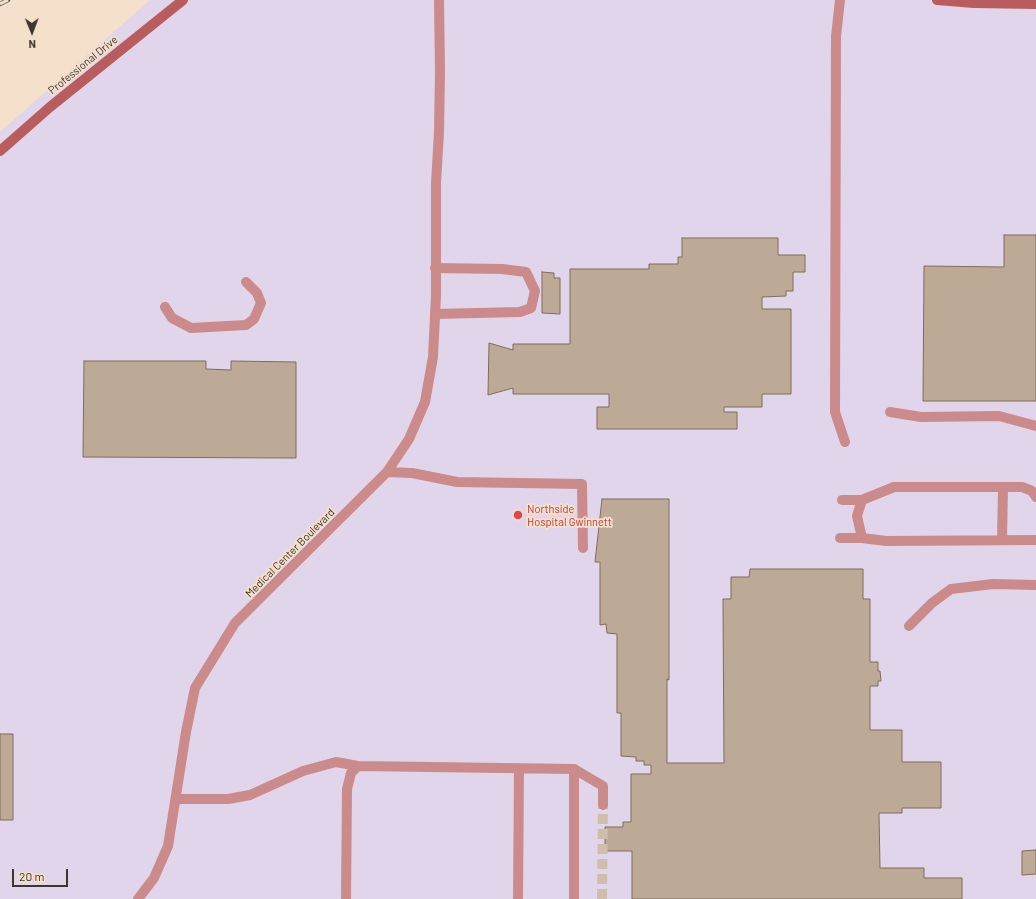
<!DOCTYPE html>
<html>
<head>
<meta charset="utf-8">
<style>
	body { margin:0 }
	#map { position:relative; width:1036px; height:899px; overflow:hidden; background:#f5e0cc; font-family:Barlow,sans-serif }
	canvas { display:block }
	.north { position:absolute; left:12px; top:12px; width:40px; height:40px; -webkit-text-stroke:3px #f5e0cc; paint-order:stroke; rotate:179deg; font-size:11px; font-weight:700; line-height:16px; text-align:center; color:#3e362e }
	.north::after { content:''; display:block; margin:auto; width:14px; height:18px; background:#3e362e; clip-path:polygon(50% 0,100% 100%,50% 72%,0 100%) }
	.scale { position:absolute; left:12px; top:869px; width:56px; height:18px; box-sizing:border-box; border:2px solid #3e362e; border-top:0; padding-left:5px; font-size:12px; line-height:14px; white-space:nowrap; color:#3e362e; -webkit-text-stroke:3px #f5e0cc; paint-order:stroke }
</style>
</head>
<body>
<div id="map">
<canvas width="1036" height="899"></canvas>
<div class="north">N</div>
<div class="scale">20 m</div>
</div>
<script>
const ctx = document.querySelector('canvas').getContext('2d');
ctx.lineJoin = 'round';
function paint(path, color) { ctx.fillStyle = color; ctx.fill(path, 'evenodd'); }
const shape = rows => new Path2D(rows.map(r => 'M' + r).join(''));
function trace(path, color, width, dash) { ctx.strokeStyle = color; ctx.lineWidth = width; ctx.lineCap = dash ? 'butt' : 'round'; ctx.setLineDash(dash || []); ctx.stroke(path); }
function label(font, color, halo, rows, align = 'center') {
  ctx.font = font + ' Barlow,sans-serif'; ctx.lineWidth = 3.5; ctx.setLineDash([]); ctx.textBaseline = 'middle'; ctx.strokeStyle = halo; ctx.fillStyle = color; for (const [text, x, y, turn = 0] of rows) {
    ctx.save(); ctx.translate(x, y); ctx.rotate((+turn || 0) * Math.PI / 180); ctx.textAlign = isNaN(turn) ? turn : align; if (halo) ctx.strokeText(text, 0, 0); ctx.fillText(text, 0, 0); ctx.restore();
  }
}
paint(shape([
	[150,0,1036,0,1036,899,0,899,0,132]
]), '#e0d5ea');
const building = shape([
	[1004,235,1036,235,1036,401,923,401,924,266,1004,267,1004,235],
	[682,238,778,238,778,255,805,255,805,272,793,272,793,291,786,291,786,296,762,297,762,309,791,309,791,394,762,394,762,407,724,407,724,412,737,412,737,429,597,429,597,407,609,407,609,394,513,394,513,388,488,395,489,343,513,350,513,344,570,344,570,269,649,269,649,264,678,264,678,257,682,257,682,238],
	[542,272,554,273,554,278,560,278,560,314,542,313,542,272],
	[84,361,206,361,206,369,231,370,231,361,296,362,296,458,83,457,84,361],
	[602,499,669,499,669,680,667,679,667,763,724,763,723,599,731,599,731,577,749,577,750,569,863,569,863,599,870,599,870,662,878,662,878,671,880,671,881,681,878,681,878,686,870,686,870,730,902,730,902,762,941,762,941,808,902,808,902,813,879,813,880,868,924,868,924,878,962,878,962,899,632,899,632,851,605,851,605,827,623,827,623,822,631,822,631,774,651,774,651,765,644,765,644,761,636,761,636,757,621,756,621,713,617,713,617,634,607,633,606,624,600,625,600,562,595,562,602,499],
	[0,734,13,734,13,820,0,820,0,734],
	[1036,850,1036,874,1022,875,1022,851,1036,850]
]);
paint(building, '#bdaa96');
trace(building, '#7f6d5b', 1);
trace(shape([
	[602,899,603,805]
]), '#d0beac', 10, [10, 5]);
trace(shape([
	[840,0,836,36,835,412,845,442],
	[435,268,502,269,526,272,535,291,531,308,520,312,435,314],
	[165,307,172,318,191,328,246,325,254,319,261,303,257,293,246,282],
	[890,412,921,417,999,416,1036,426],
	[1036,497,1032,491,1022,487,894,487,862,500,857,516,862,538,886,541,1036,540],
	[842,500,862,500],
	[840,538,862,538],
	[1002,540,1003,487],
	[909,626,932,603,951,589,993,584,1036,585],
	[177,799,228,799,250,795,303,771,336,762,358,766,574,769],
	[346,899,347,789,351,773,358,766],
	[518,899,519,768]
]), '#cb8b8a', 10);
trace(shape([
	[387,472,412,473,457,482,582,484,583,548],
	[574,769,603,786,603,805],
	[138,899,154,878,168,846,186,732,195,688,235,623,387,472,409,439,425,402,433,357,436,296,436,183,439,132,440,71,439,0],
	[574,899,574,769]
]), '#cb8b8a', 10);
trace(shape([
	[937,0,974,3,1036,4],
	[0,151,50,107,183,0]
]), '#b95c5e', 10);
const rail = shape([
	[0,4,8,0]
]);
trace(rail, '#6b6055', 4.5);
trace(rail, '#f5e0cc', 3, [9]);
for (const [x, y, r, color] of [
	[518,515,5,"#e0444e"]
]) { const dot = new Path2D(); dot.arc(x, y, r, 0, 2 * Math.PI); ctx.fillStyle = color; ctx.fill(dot); trace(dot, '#f5e0cc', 1.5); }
label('11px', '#3e362e', '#f5e0cc', [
	["Professional Drive",83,65,-39],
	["Medical Center Boulevard",290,553,-45]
]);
label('11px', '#be3a42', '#f5e0cc', [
	["Northside",527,509],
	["Hospital Gwinnett",527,522]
], 'left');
</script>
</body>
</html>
